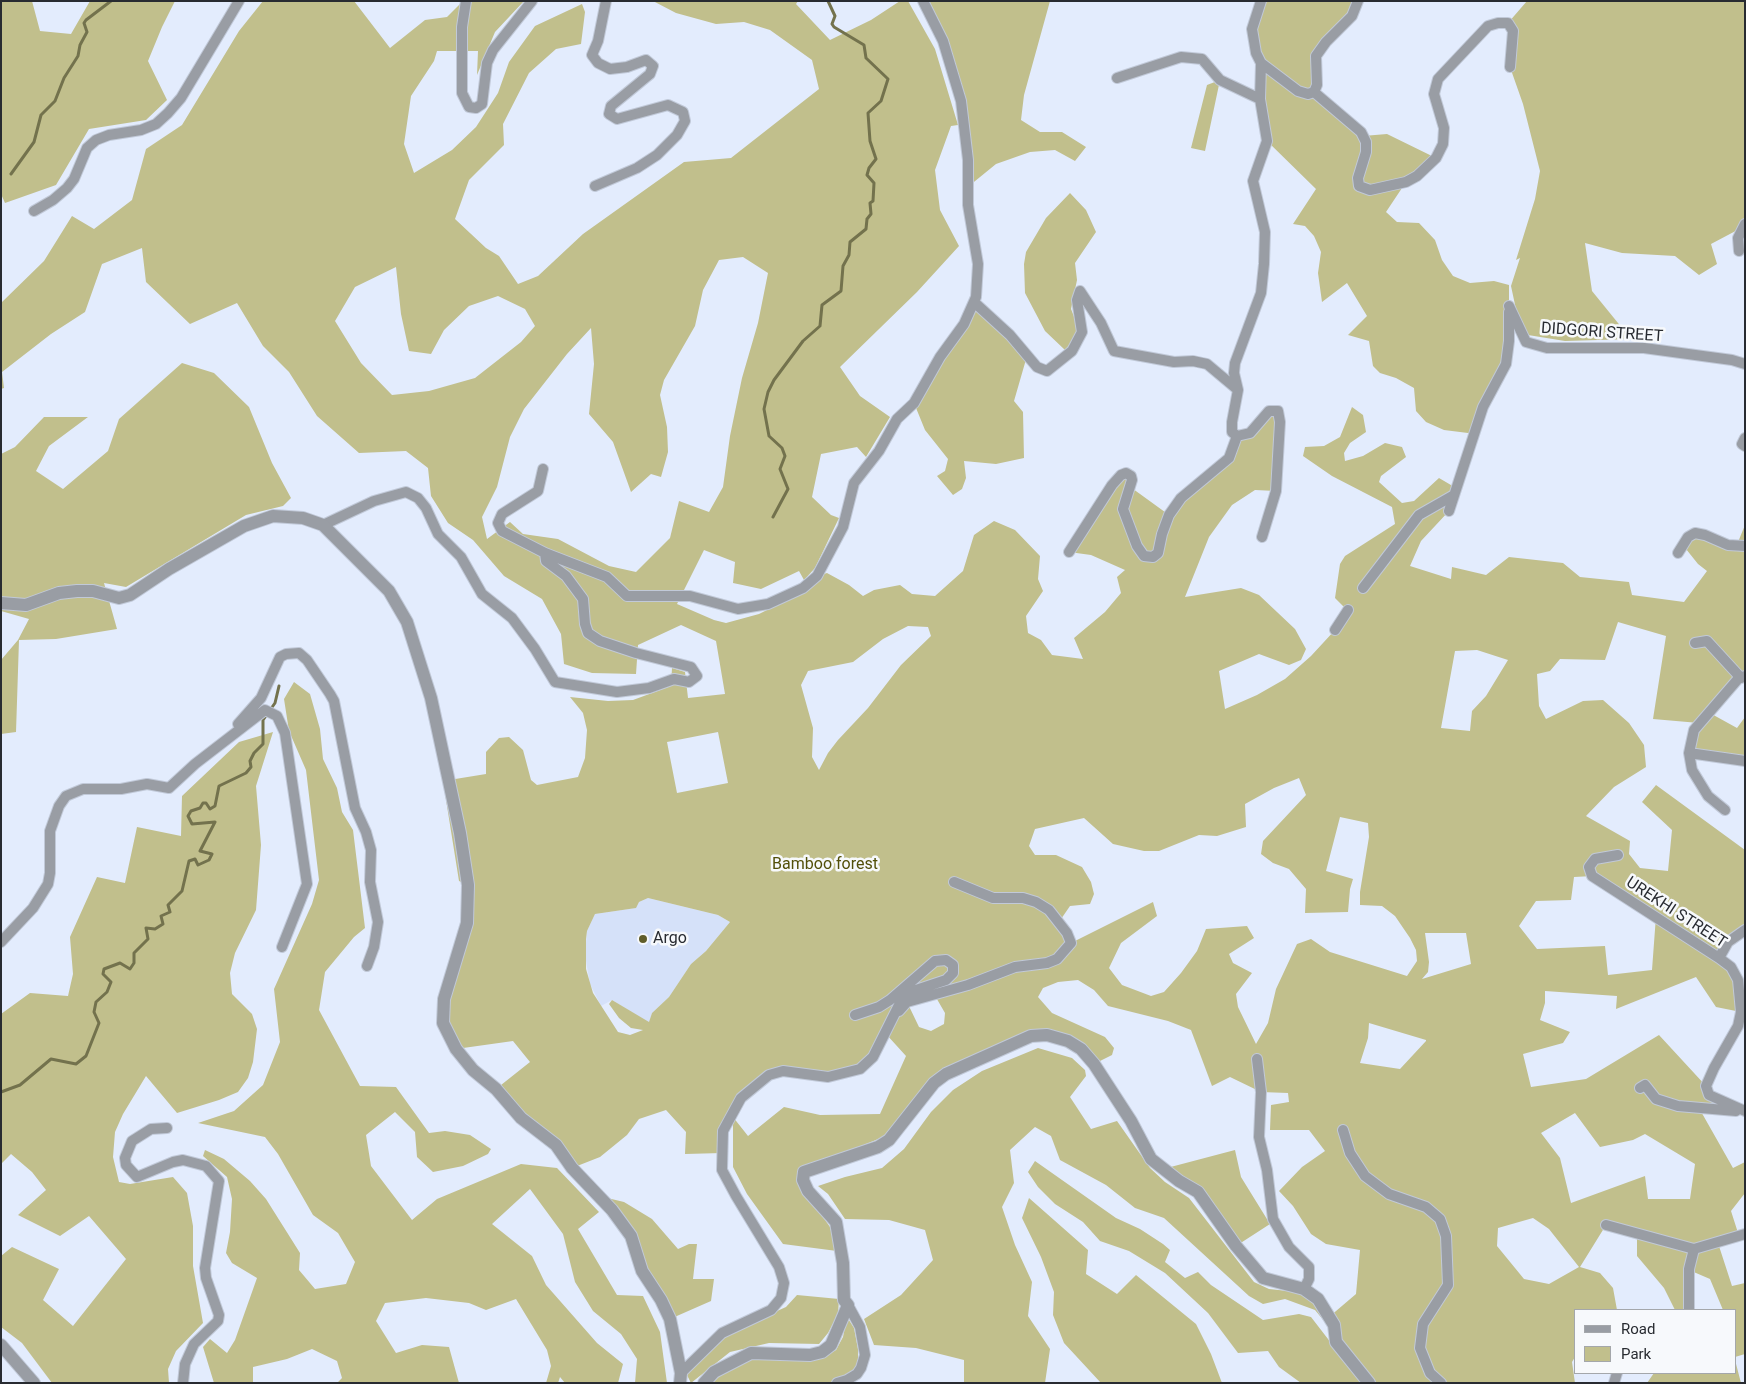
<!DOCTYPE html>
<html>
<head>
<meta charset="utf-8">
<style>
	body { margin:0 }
	#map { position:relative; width:1746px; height:1384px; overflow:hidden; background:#e3ecfd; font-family:Roboto,sans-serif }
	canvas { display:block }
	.frame { position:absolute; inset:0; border:2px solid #282b31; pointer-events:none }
	.legend { position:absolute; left:1574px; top:1309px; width:162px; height:65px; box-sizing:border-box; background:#f7f9fc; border:1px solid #a4a7ab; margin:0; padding:6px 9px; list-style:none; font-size:15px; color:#282b31 }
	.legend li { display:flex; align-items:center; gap:10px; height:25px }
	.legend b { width:25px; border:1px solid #a4a7ab }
</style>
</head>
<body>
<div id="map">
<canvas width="1746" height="1384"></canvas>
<div class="frame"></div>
<ul class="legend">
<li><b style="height:6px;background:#999da4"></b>Road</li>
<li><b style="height:14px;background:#c1bf8c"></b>Park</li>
</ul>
</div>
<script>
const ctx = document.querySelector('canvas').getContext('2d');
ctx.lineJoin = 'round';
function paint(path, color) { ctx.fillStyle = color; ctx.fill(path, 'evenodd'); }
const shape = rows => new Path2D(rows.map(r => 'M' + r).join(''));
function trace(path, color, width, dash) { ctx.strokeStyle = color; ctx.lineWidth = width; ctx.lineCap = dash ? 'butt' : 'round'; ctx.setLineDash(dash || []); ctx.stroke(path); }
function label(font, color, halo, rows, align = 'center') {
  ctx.font = font + ' Roboto,sans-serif'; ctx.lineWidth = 5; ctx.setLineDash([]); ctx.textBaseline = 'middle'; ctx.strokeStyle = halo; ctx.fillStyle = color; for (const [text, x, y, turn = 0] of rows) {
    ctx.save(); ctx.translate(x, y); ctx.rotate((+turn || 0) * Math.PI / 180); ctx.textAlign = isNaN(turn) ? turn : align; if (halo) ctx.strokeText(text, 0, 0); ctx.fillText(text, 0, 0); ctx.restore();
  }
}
paint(shape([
	[648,898,718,915,730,922,706,951,691,964,669,997,652,1013,649,1023,612,1000,601,1006,590,984,585,955,587,931,595,914,635,908,639,902]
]), '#d5e1f9');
paint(shape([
	[1,1,32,1,40,31,71,34,90,1,175,1,162,27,148,61,167,100,146,120,89,129,56,185,5,203,1,194],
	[263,1,354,1,390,48,425,20,447,17,463,1,524,1,495,32,477,75,478,51,437,51,434,61,411,96,404,144,414,173,452,150,476,127,498,93,509,62,535,26,582,4,585,12,581,44,556,49,529,73,503,124,504,145,469,180,455,219,486,248,499,256,518,284,538,276,583,234,684,162,731,158,819,89,812,60,770,30,744,22,716,24,676,13,653,1,798,1,796,4,830,40,871,20,900,1,908,1,935,49,958,125,951,126,935,170,940,210,959,246,917,292,840,367,860,396,890,417,866,457,857,447,821,454,812,497,831,515,839,518,815,568,804,580,799,571,761,589,733,583,735,562,704,550,677,604,714,620,726,623,759,614,793,597,817,576,827,573,849,585,863,596,874,590,900,585,912,594,935,596,963,571,974,535,994,521,1015,530,1040,556,1038,579,1043,591,1026,616,1028,633,1041,640,1052,655,1083,659,1074,638,1105,612,1121,593,1117,577,1125,570,1091,555,1069,552,1126,473,1129,486,1169,515,1229,458,1237,436,1278,411,1276,491,1255,490,1232,505,1209,537,1185,597,1241,588,1259,595,1295,629,1306,649,1301,660,1289,665,1259,654,1219,671,1225,709,1257,695,1285,679,1311,656,1335,630,1348,611,1335,598,1340,564,1345,556,1395,524,1392,507,1332,476,1303,456,1305,447,1324,446,1340,437,1352,407,1363,415,1366,432,1350,443,1344,453,1345,461,1363,456,1385,443,1402,447,1406,457,1381,476,1379,482,1402,503,1414,501,1439,478,1456,488,1449,511,1421,541,1410,566,1451,579,1452,567,1486,575,1509,557,1563,563,1580,577,1629,582,1632,595,1684,602,1707,571,1698,564,1682,544,1695,533,1736,547,1745,525,1745,676,1708,712,1737,728,1745,717,1745,761,1689,753,1699,723,1653,719,1666,636,1618,622,1605,660,1560,659,1550,671,1537,674,1539,706,1546,719,1583,701,1603,700,1629,723,1644,745,1646,767,1614,787,1586,816,1630,841,1629,854,1640,868,1668,871,1672,830,1642,802,1656,785,1745,850,1745,930,1719,958,1731,967,1741,1012,1716,1007,1696,977,1616,1009,1617,996,1545,991,1545,1003,1540,1020,1570,1032,1563,1043,1523,1054,1531,1087,1586,1079,1659,1035,1706,1086,1709,1095,1745,1111,1699,1108,1733,1168,1745,1162,1745,1193,1731,1211,1739,1236,1718,1243,1732,1286,1745,1283,1745,1354,1735,1357,1735,1310,1723,1310,1710,1279,1689,1270,1689,1310,1675,1310,1664,1288,1637,1256,1637,1235,1606,1225,1580,1267,1600,1273,1613,1288,1617,1310,1575,1310,1575,1357,1572,1362,1575,1383,1369,1383,1349,1359,1329,1317,1356,1294,1360,1250,1326,1244,1311,1234,1293,1206,1279,1191,1302,1167,1325,1151,1309,1130,1270,1130,1271,1105,1289,1102,1288,1093,1261,1092,1230,1077,1212,1086,1191,1030,1168,1021,1108,1006,1094,990,1078,980,1058,982,1043,988,1038,997,1052,1013,1105,1037,1114,1048,1112,1055,1094,1064,1047,1035,946,1074,898,1131,802,1170,816,1207,830,1227,837,1251,783,1244,747,1194,733,1167,733,1117,748,1136,784,1107,820,1115,880,1114,906,1056,886,1034,873,1057,845,1074,769,1075,730,1114,722,1153,685,1154,686,1132,666,1110,639,1119,627,1135,600,1157,572,1168,496,1089,530,1062,513,1041,456,1049,443,1023,463,940,468,885,459,881,443,781,486,774,486,752,499,738,509,737,523,750,531,780,537,785,578,777,585,758,587,730,583,713,570,697,608,701,633,700,671,686,672,668,685,672,688,698,725,694,716,641,681,625,638,645,636,674,592,673,564,664,561,634,542,599,504,576,473,540,448,523,431,496,428,468,406,451,359,453,317,416,289,372,263,346,237,303,190,324,146,282,142,248,102,264,85,312,51,334,2,372,4,388,1,389,1,303,44,261,72,216,94,229,132,200,146,149,182,125,239,31],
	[743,257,768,273,758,323,742,378,730,436,723,487,709,512,679,501,670,538,636,572,609,566,558,539,523,534,510,522,487,539,482,517,497,487,510,437,524,409,567,354,591,328,594,364,589,414,613,442,631,492,651,474,661,477,668,452,667,427,660,395,664,380,695,326,703,290,719,260],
	[396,267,401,314,409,351,431,354,444,330,469,306,498,296,525,309,535,326,521,342,475,378,429,391,392,395,361,363,335,321,355,287],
	[908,626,928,627,931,636,901,665,868,708,838,740,828,753,819,770,812,757,813,728,801,685,808,671,853,662,883,639],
	[1477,650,1508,660,1486,696,1472,711,1470,731,1441,728,1455,651],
	[718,732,728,783,677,793,667,742],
	[1299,778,1306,795,1263,841,1261,854,1273,863,1289,869,1306,889,1305,913,1348,912,1350,889,1353,879,1326,871,1340,817,1368,823,1369,837,1360,892,1360,905,1382,906,1395,916,1410,938,1416,950,1417,961,1407,976,1330,952,1311,939,1297,944,1276,989,1268,1023,1256,1044,1238,1007,1236,994,1252,973,1233,963,1229,954,1254,938,1247,926,1206,929,1197,951,1181,973,1164,992,1151,996,1122,985,1109,968,1121,943,1157,916,1153,902,1071,943,1059,922,1070,906,1090,904,1094,894,1091,882,1082,867,1056,855,1035,855,1029,846,1035,829,1084,818,1113,844,1144,851,1159,851,1199,835,1217,836,1246,827,1245,804,1274,788],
	[1593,876,1656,916,1652,970,1608,975,1605,946,1537,949,1519,926,1536,901,1571,900,1574,877],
	[648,898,718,915,730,922,706,951,691,964,669,997,652,1013,649,1022,612,1000,609,1004,619,1018,631,1028,643,1030,630,1035,618,1032,593,993,586,969,586,939,587,931,595,914,636,908,639,902],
	[1425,933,1466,933,1471,964,1422,979,1428,972,1429,962],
	[934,994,945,1013,944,1024,931,1031,919,1027,907,1002],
	[1369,1023,1426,1040,1426,1041,1400,1069,1360,1063,1368,1038],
	[1575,1113,1600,1147,1633,1140,1645,1134,1695,1164,1690,1199,1648,1199,1645,1176,1571,1203,1560,1158,1541,1133],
	[1533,1218,1549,1229,1579,1267,1549,1284,1524,1279,1497,1246,1498,1228],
	[923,1,1050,1,1024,95,1021,120,1040,132,1062,132,1086,147,1075,161,1055,150,1030,152,996,164,969,186,961,101],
	[1261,1,1355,1,1358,4,1316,56,1315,92,1363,136,1387,134,1436,158,1406,182,1386,212,1397,222,1419,223,1435,240,1442,260,1453,276,1470,283,1494,281,1509,285,1509,341,1476,434,1444,430,1426,422,1416,411,1414,388,1396,378,1380,373,1373,366,1369,341,1348,335,1367,316,1347,283,1322,302,1318,273,1321,252,1314,236,1305,226,1293,224,1316,189,1267,141,1252,29],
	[1527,1,1745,1,1745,226,1711,244,1717,264,1699,275,1675,256,1622,253,1585,243,1592,291,1631,339,1565,341,1528,335,1517,314,1511,286,1520,258,1516,260,1535,199,1540,171,1523,104,1510,67,1508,23],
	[1220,80,1205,151,1191,148,1207,85],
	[1070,193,1086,210,1096,232,1075,263,1077,280,1071,309,1080,332,1065,350,1045,331,1025,293,1024,264,1026,252,1046,218],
	[975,303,1027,356,1014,401,1023,412,1024,458,996,464,964,461,966,478,962,489,953,495,937,476,945,471,948,459,925,430,914,403],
	[182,363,214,373,249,407,272,463,291,498,283,506,246,515,126,587,104,583,117,629,56,639,19,640,16,732,1,734,1,660,18,640,29,619,1,611,1,454,15,447,44,417,88,417,49,446,36,471,63,489,108,451,119,419],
	[294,682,310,694,320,729,323,759,337,788,342,812,353,830,365,928,354,937,325,972,319,1010,360,1086,396,1087,429,1133,445,1131,470,1135,491,1149,488,1154,463,1166,433,1172,417,1157,415,1132,395,1112,366,1135,371,1166,412,1220,437,1199,521,1164,557,1168,599,1212,578,1229,617,1295,643,1296,660,1332,667,1383,635,1383,637,1359,621,1334,593,1311,575,1282,563,1234,530,1189,492,1224,532,1256,546,1285,597,1343,623,1364,618,1383,565,1383,560,1377,558,1383,546,1383,551,1366,547,1350,516,1299,486,1310,469,1303,426,1298,385,1303,376,1321,396,1353,422,1345,449,1347,459,1383,337,1383,342,1378,337,1361,312,1349,287,1359,253,1367,253,1383,214,1383,203,1347,210,1339,227,1353,235,1340,257,1278,232,1263,226,1253,230,1232,232,1199,227,1177,203,1156,205,1150,224,1159,250,1181,266,1199,300,1253,299,1270,315,1289,346,1284,355,1262,338,1233,313,1215,278,1154,265,1137,198,1123,234,1111,263,1085,280,1042,274,989,312,904,319,880,306,770,289,731,284,699],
	[273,732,256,786,261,845,256,910,235,953,230,973,232,994,252,1014,257,1029,253,1062,248,1078,238,1092,219,1100,177,1113,146,1076,123,1114,115,1132,113,1157,119,1182,130,1184,173,1177,187,1193,193,1226,193,1266,203,1323,176,1351,168,1369,169,1383,52,1383,22,1343,1,1327,1,1256,12,1247,59,1269,43,1300,73,1326,126,1259,89,1216,60,1236,18,1215,46,1190,32,1172,11,1154,1,1164,1,1014,30,993,68,996,73,974,70,937,97,877,125,883,137,827,181,836,182,796,239,742],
	[1038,1048,1072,1058,1085,1070,1086,1076,1070,1097,1091,1129,1117,1121,1150,1168,1165,1182,1189,1198,1254,1282,1269,1289,1297,1292,1308,1296,1323,1312,1329,1327,1315,1310,1285,1299,1263,1304,1249,1296,1164,1218,1135,1208,1106,1185,1060,1160,1051,1136,1035,1127,1010,1150,1014,1183,1002,1207,1015,1245,1032,1282,1028,1316,1050,1349,1045,1383,964,1383,964,1360,916,1348,874,1345,864,1319,901,1295,933,1260,925,1230,889,1220,845,1219,828,1194,818,1186,845,1177,882,1168,904,1149,931,1112,953,1090,982,1071],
	[1235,1150,1241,1177,1270,1224,1236,1246,1198,1192,1163,1169],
	[1035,1161,1116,1218,1140,1229,1163,1244,1170,1250,1165,1262,1185,1278,1198,1272,1211,1285,1263,1320,1299,1314,1311,1317,1362,1383,1301,1383,1279,1367,1268,1351,1238,1353,1208,1313,1165,1273,1129,1251,1100,1241,1083,1222,1055,1204,1038,1187,1028,1172],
	[599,1196,624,1202,652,1219,678,1249,689,1244,697,1244,693,1279,714,1279,711,1301,670,1319,631,1236],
	[1029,1198,1088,1250,1086,1274,1117,1294,1136,1275,1196,1324,1211,1354,1222,1383,1101,1383,1064,1343,1053,1315,1054,1292,1041,1257,1022,1218],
	[797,1295,839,1299,838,1314,828,1333,819,1344,769,1343,730,1352,691,1383,686,1373,728,1333,786,1307],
	[847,1317,854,1328,858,1349,858,1367,846,1377,833,1383,712,1383,723,1373,752,1358,819,1359,836,1350,843,1337],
	[1735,1360,1741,1383,1647,1383,1654,1373,1735,1373]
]), '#c1bf8c');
trace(shape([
	[11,174,34,142,41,115,55,101,64,78,78,56,80,45,87,32,84,23,86,20,111,1],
	[773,517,788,489,780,469,785,456,782,448,769,436,764,409,768,392,774,380,803,341,820,326,822,305,841,291,843,266,849,255,850,242,866,229,867,219,871,214,870,203,873,201,874,183,867,175,869,168,876,159,870,141,868,113,881,101,888,79,866,58,864,45,834,27,832,24,835,16,828,1],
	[1,1092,20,1085,51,1059,76,1064,86,1056,99,1023,94,1012,96,1002,107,992,111,982,103,974,104,969,120,963,130,969,134,963,134,953,148,939,146,928,155,929,163,924,161,916,170,912,168,905,182,891,189,861,195,859,198,865,209,860,212,854,200,851,215,822,192,824,188,816,191,811,200,808,203,803,206,803,210,809,215,806,219,786,246,773,251,767,250,761,254,753,263,744,263,720,275,703,279,686]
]), '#73724d', 3);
const minor = shape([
	[466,1,462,27,462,93,469,107,476,108,482,104,487,63,493,50,532,1],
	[1261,1,1252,29,1256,53,1261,63,1260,99,1267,141,1253,181,1265,232,1264,264,1261,293,1235,363,1234,373,1238,390,1232,422,1232,432,1237,436,1250,433,1269,411,1278,411,1280,422,1276,491,1262,537],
	[1261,63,1298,91,1308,94,1314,92],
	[1117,78,1181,57,1202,59,1220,80,1260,99],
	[1314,92,1361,132,1366,142,1366,152,1358,178,1359,186,1370,190,1406,182,1417,176,1436,158,1443,144,1444,128,1434,94,1438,79,1488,26,1498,23,1508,23,1513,31,1510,67],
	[1314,92,1317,85,1316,56,1326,42,1352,16,1358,1],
	[595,186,637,168,657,155,677,135,685,121,683,112,668,105,617,119,609,114,611,106,650,74,653,66,646,60,627,67,610,69,598,63,592,55,598,41,606,1],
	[34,211,53,200,67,188,74,179,87,148,96,140,109,135,141,130,156,124,168,113,181,98,239,1],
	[1739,251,1738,238,1745,224],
	[1080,291,1101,323,1114,351,1174,362,1193,361,1207,364,1238,390],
	[975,303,1010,335,1037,367,1047,371,1072,351,1082,332,1077,300,1080,291],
	[1509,306,1526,342,1547,348,1644,348,1732,360,1745,364],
	[1745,438,1742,444,1745,446],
	[543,469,538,491,502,514,498,523,502,531,545,553,607,577,627,596,690,596,738,609,768,604,803,588,817,576,843,527,854,483,879,451,897,419,914,403,940,357,964,324,976,297,978,264,968,205,968,160,961,101,943,41,923,1],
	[1449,511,1483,407,1506,364,1509,341,1509,312],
	[323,525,374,501,406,492,418,498,426,508,438,534,461,557,482,594,512,618,535,649,555,682,617,692,649,688,674,679,689,682,697,676,691,667,636,653,600,641,588,633,585,624,583,599,566,576,546,561,545,553],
	[1069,552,1112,485,1121,475,1126,473,1131,476,1132,480,1123,509,1137,546,1144,556,1153,557,1158,553,1162,534,1169,515,1181,498,1229,458,1237,436],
	[1678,553,1688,537,1695,533,1705,535,1728,545,1745,546],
	[1363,588,1419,515,1454,495],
	[1335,630,1348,610],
	[1695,643,1707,641,1741,678],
	[238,724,261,698,280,657,286,654,299,653,307,660,330,694,334,701,355,808,366,832,371,850,370,882,378,922,374,947,367,966],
	[1689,753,1745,761],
	[1725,810,1708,796,1692,770,1689,753,1694,730,1738,679,1745,676],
	[1618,855,1595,859,1589,867,1592,876,1719,958,1731,967,1738,980,1741,1012,1738,1026,1714,1068,1706,1086,1709,1095,1745,1111],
	[1,942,33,908,48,884,50,873,50,831,59,806,66,796,83,789,121,789,147,784,169,788,195,764,265,710,277,716,285,733,307,884,282,947],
	[1719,958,1728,942,1745,930],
	[899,1011,907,1002,968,985,1015,967,1047,963,1057,959,1071,943,1067,933,1049,910,1036,902,1023,898,993,898,954,882],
	[1257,1059,1261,1092,1259,1137,1267,1170,1273,1219,1289,1247,1309,1267,1309,1279,1304,1289],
	[1640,1088,1645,1085,1656,1099,1678,1106,1736,1111],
	[167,1128,151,1129,132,1141,125,1158,126,1165,137,1177,173,1162,183,1160,206,1166,219,1181,205,1268,206,1278,219,1315,218,1321,194,1344,185,1364,183,1383],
	[1343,1130,1350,1153,1365,1176,1389,1194,1426,1207,1440,1219,1446,1236,1448,1285,1423,1324,1420,1348,1430,1373,1441,1383],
	[1606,1225,1694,1249,1745,1234],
	[1689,1310,1689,1269,1694,1249],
	[681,1373,722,1333,771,1310,781,1298,784,1283,779,1267,736,1196,722,1170,723,1131,741,1098,769,1075,783,1071,828,1077,860,1069,873,1057,901,1001,907,993,946,980,953,973,953,965,946,960,935,961,890,1000,879,1007,855,1015],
	[837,1383,847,1380,857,1374,861,1368,865,1355,860,1327,848,1305],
	[1614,1383,1617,1373]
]);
const tertiary = shape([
	[1,603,26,605,59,593,77,591,93,591,119,598,130,595,169,569,244,526,273,516,303,518,323,525,389,591,407,622,431,698,460,833,468,885,467,923,444,999,443,1023,456,1049,473,1070,496,1089,521,1118,556,1145,572,1168,612,1210,631,1236,642,1271,661,1300,670,1319,681,1373,680,1383],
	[1,1345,34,1383],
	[704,1383,714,1372,751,1353,810,1355,822,1352,831,1345,848,1305,844,1300,843,1263,836,1222,808,1191,803,1180,804,1172,878,1147,889,1140,934,1083,946,1074,1031,1036,1047,1035,1068,1041,1081,1049,1094,1064,1131,1121,1151,1159,1179,1181,1198,1192,1236,1246,1263,1278,1304,1289,1318,1299,1334,1325,1336,1342,1369,1383]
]);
trace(minor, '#c1c9d8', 12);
trace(tertiary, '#c1c9d8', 14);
trace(minor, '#999da4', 10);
trace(tertiary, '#999da4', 12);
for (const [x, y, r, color] of [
	[643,939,5,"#605d2a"]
]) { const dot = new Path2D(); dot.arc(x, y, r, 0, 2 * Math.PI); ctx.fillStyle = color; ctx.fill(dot); trace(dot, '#f7f9fc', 2); }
label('16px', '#282b31', '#f7f9fc', [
	["DIDGORI STREET",1602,333,4],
	["UREKHI STREET",1676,913,33]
]);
label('16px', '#524f09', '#f7f9fc', [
	["Bamboo forest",825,865]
]);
label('16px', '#282b31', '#f7f9fc', [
	["Argo",653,939]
], 'left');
</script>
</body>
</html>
